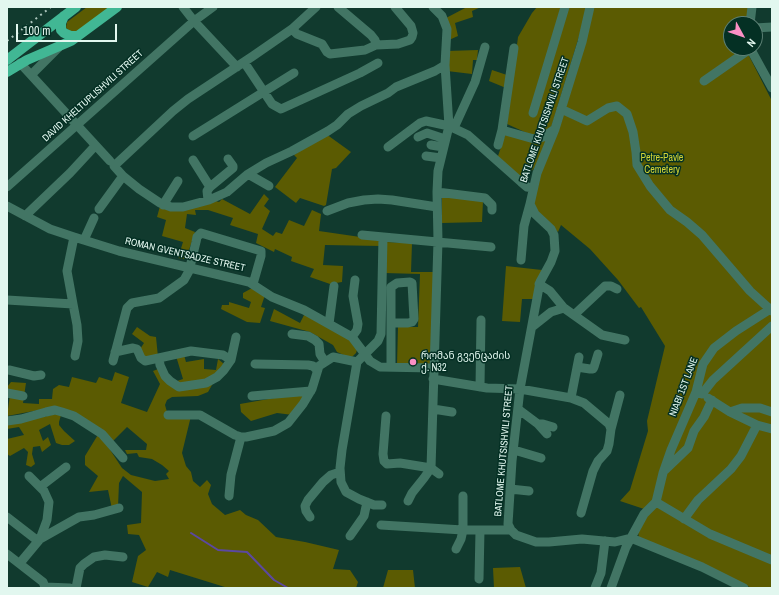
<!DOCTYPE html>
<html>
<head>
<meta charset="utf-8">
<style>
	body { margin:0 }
	#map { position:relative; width:779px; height:595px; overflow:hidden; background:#113a2e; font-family:"Archivo Narrow",sans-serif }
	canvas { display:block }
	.frame { position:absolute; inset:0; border:8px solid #e2f7ef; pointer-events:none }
	.north { position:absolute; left:723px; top:16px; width:40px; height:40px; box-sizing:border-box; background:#043024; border:1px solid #5d8075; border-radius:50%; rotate:130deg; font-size:11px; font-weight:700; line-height:16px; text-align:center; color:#e2f7ef }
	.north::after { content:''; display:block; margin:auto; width:14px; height:18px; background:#fb8fc5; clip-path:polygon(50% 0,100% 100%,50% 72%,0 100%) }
	.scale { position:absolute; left:16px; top:24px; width:101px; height:18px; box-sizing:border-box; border:2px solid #e2f7ef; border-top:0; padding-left:5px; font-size:12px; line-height:14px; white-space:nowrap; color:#e2f7ef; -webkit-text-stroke:3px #043024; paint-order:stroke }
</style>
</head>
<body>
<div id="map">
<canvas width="779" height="595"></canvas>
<div class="frame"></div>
<div class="north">N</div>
<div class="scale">100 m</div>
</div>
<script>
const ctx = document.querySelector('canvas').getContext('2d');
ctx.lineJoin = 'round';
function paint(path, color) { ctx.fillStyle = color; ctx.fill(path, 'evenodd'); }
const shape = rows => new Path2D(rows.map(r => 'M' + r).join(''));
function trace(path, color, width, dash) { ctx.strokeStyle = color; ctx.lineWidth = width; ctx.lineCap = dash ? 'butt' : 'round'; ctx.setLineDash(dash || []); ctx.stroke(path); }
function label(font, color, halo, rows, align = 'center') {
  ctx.font = font + ' "Archivo Narrow","Noto Sans Georgian",sans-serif'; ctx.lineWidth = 3; ctx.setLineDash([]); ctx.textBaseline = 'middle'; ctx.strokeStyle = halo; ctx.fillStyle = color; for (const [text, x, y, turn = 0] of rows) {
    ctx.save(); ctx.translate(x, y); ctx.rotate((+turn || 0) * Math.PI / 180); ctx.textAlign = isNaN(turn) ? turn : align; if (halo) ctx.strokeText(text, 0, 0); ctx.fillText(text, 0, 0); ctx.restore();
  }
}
paint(shape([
	[87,7,111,7,80,31,73,33,66,28,67,22],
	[467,7,481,7,472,11,473,17,455,23,458,36,449,40,446,18],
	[537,7,588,7,551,128,545,134,529,134,507,124,518,37,532,13],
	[592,7,749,7,748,24,731,24,731,48,745,48,772,101,772,588,752,588,639,538,638,532,644,509,620,501,630,490,648,431,647,421,665,346,641,307,639,308,618,280,590,249,561,225,558,232,535,211,533,202,535,189],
	[478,50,477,60,473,60,472,74,447,71,447,51],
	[492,70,507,75,506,88,489,81],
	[326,134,351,152,336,168,332,169,326,205,324,206,300,198,296,203,275,187,297,158,294,155],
	[505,135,547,139,539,163,524,179,520,178,497,159],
	[264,194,269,199,264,206,270,211,262,229,273,236,276,232,282,234,289,220,304,226,312,210,321,214,319,231,381,240,381,246,325,245,323,265,343,266,342,282,330,284,310,277,314,269,291,261,292,257,275,249,274,252,256,243,258,234,230,225,233,218,208,210,195,210,196,215,187,214,185,228,195,232,186,259,178,258,183,242,162,236,166,220,157,217,160,206,213,200,219,202,222,199,250,214],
	[442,195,483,201,482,222,442,223],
	[385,242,412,243,411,272,434,272,431,362,429,364,397,365,398,327,418,327,420,274,384,273],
	[506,266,542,270,534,299,522,299,520,322,502,321],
	[254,287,265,295,261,307,265,308,260,323,247,322,221,309,222,305,229,305,229,302,249,308,251,302,243,298,243,293],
	[274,309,300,323,305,313,352,341,357,350,356,353,352,357,346,356,337,352,333,345,310,332,270,321],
	[137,327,150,336,156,337,158,357,145,360,140,349,144,343,132,334],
	[184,355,186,362,204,359,204,369,216,370,218,359,224,364,208,392,198,396,172,397,167,400,165,405,167,412,191,416,182,453,186,466,191,472,193,481,200,487,207,480,211,485,208,494,212,504,225,515,240,510,246,515,258,520,276,537,305,542,339,550,333,569,350,570,358,582,356,588,228,588,170,570,168,577,157,572,148,587,132,582,138,556,146,550,139,535,128,534,127,525,141,523,142,492,123,476,119,483,118,507,112,509,108,490,89,492,98,476,85,465,85,456,99,433,122,468,131,475,155,481,169,479,166,474,169,471,162,465,152,459,139,457,137,453,127,454,125,450,146,450,147,444,127,427,112,442,80,416,39,410,7,416,10,395,7,394,7,387,11,382,26,383,23,403,39,404,39,399,52,399,53,389,59,385,69,387,72,377,96,383,99,377,112,381,115,372,129,377,121,403,147,412,160,384,153,371,158,369,168,384,183,379,176,356],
	[308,392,293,415,277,413,251,421,241,412,240,404],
	[56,414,61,415,59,422,59,425,64,431,75,441,69,445,62,445,56,443,50,424,39,430,43,441,48,437,51,445,42,452,40,446,33,447,32,454,35,464,31,467,26,465,28,452,24,448,10,456,7,454,7,439,24,435,19,427,7,429,7,425],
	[520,567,526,588,494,588,493,568],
	[388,570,413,570,415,588,383,588]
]), '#5b5b02');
trace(shape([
	[191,533,218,550,247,552,274,580,288,588]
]), '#5b48a1', 2);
trace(shape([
	[183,7,194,21,237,67],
	[316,7,292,29,253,56,188,99,173,111,114,166,123,176,139,189,160,203,171,207,183,207,209,200,227,192,248,174,266,163,292,151,328,131,337,125,348,114,361,106,388,93,396,87,435,71,445,65],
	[338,7,371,35,375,40,376,45,398,44,410,40,412,37,413,33,411,26,395,7],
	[433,7,442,16,447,29,445,65,449,126,468,135,521,182,527,187,533,188],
	[590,7,582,42,555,129,537,173,530,204,535,214,551,229,554,235,555,251,551,262,540,282,520,389,512,461,508,524,511,530,516,535,536,542,549,542,582,539,615,542,631,538,702,567,744,588],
	[750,24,752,7],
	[755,28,772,27],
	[292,29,297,34,322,44,327,52,330,54,365,50,376,45],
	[750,48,772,88],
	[244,62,272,104,281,109,360,73,378,63],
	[20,63,31,75,59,47],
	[31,75,110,161],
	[704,81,750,49],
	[561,109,587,121,608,108,617,106,627,114,633,132,636,152,637,165,650,186,670,210,687,222,702,235,750,291,772,311],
	[533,113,565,7],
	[454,128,475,82,485,47],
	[502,130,534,139,543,137,555,129],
	[193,136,294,73],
	[418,137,427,133,445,139],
	[431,145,443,147],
	[498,145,502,130,514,48],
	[388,147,420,123,426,121,449,126,438,171,437,192,438,241,431,468,424,478,412,493,408,501],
	[426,156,441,158],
	[193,160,210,187],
	[248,174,269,186],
	[7,187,194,21,213,7],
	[437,192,485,198,492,205,492,210],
	[208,200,207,191,210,187,233,168,233,166,228,159],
	[163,205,178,181],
	[7,206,50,229,74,237,119,251,249,282,272,297,304,310,352,337,370,361,380,367,433,368],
	[99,209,123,176],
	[327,211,348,203,364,200,378,199,392,200,437,207],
	[25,216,70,173,95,146],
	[362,235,491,247],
	[84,240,94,218],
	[521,260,524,226,530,204],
	[539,284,550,291,564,308,602,335,625,340],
	[7,300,73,304,67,271,74,237],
	[73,304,77,325,78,341,75,356],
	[574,315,605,286,611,286,617,289],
	[329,324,334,286],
	[532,327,551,312,564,308],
	[292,334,308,336,315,340,319,344,320,354,325,362],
	[352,337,357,330,358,324,353,296,355,280],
	[115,352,133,348,137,349,141,358,145,361,191,351,223,355,231,360],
	[159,358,160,365,165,376,170,381,179,387,206,383,217,377,224,370,231,360,236,337],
	[113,361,127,308,132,303,159,298,184,280,189,271,196,242,197,237,201,233,261,251,261,256,253,284],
	[255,364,308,365,313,366,317,370],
	[391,367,391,287,397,283,410,282,412,283,414,319,412,322,408,323,392,323],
	[577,367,590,369,593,369,594,367,598,354],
	[9,370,34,376,41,375],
	[433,379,487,388,520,389,571,398,584,403,609,424,611,429,609,444,607,451,598,461,593,471,581,513],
	[480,387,481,320],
	[696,392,702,394,713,380,772,326],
	[7,393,23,396],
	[252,396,311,391],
	[571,398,579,357],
	[708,398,730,412,757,425,772,429],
	[433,409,452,412],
	[518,409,538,424,547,434],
	[730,412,742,408,760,408,772,412],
	[168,415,200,415,235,435,241,437,246,437,274,431,288,423,303,404,312,389,319,366,333,357,357,362],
	[386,416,383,454,384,461,387,464,400,463,431,468,439,474],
	[7,421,21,419,46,412,55,410,62,412,74,416,102,434,123,458],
	[538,424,543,424,553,427],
	[611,429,620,395],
	[514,450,541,458],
	[665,470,688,448,694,431,704,417,712,400],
	[29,476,44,491,49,502,47,520,40,539],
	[40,487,66,467],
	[510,489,529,491],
	[229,496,231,475,241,437],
	[656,502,663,473,671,450,696,392,703,364,714,348,736,331,772,308],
	[656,502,710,534,772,560],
	[382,505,374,505,359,499,346,492,341,482,340,468,342,450,357,362,378,341,381,334,383,237],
	[7,517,38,541],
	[310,517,306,511,305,506,308,500,323,482,331,475,340,472],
	[684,519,698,500,731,469,741,456,757,425],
	[381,525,463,530,511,530],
	[350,536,364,516,367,502],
	[456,549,461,539,463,530,463,496],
	[7,554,43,582,45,587],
	[20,563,40,539,79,517,94,515,119,508],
	[479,579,480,530],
	[45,587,70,588],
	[76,588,80,568,84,564,94,557,105,555,123,557],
	[595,588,601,573,605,541],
	[611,588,626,547,644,514,656,502]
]), '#427564', 9);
trace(shape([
	[64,16,61,23,61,30,64,33,71,36,78,36],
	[7,60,76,7],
	[7,72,27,60,71,41,117,7]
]), '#41b794', 10);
trace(shape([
	[7,41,51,7]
]), '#abc5bc', 2, [2, 4]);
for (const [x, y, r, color] of [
	[413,362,4,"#fb8fc5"]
]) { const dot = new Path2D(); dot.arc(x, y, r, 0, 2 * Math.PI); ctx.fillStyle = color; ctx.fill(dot); trace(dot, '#043024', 1.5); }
label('10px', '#e2f7ef', '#043024', [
	["DAVID KHELTUPLISHVILI STREET",93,96,-42],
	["BATLOME KHUTSISHVILI STREET",545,120,-71],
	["ROMAN GVENTSADZE STREET",185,255,13],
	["NIABI 1ST LANE",684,387,-69],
	["BATLOME KHUTSISHVILI STREET",504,451,-85]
]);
label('10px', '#d3d436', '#043024', [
	["Petre-Pavle",662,158],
	["Cemetery",662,170]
]);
label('10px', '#e2f7ef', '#043024', [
	["რომან გვენცაძის",421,356],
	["ქ. N32",421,368]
], 'left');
</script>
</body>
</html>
